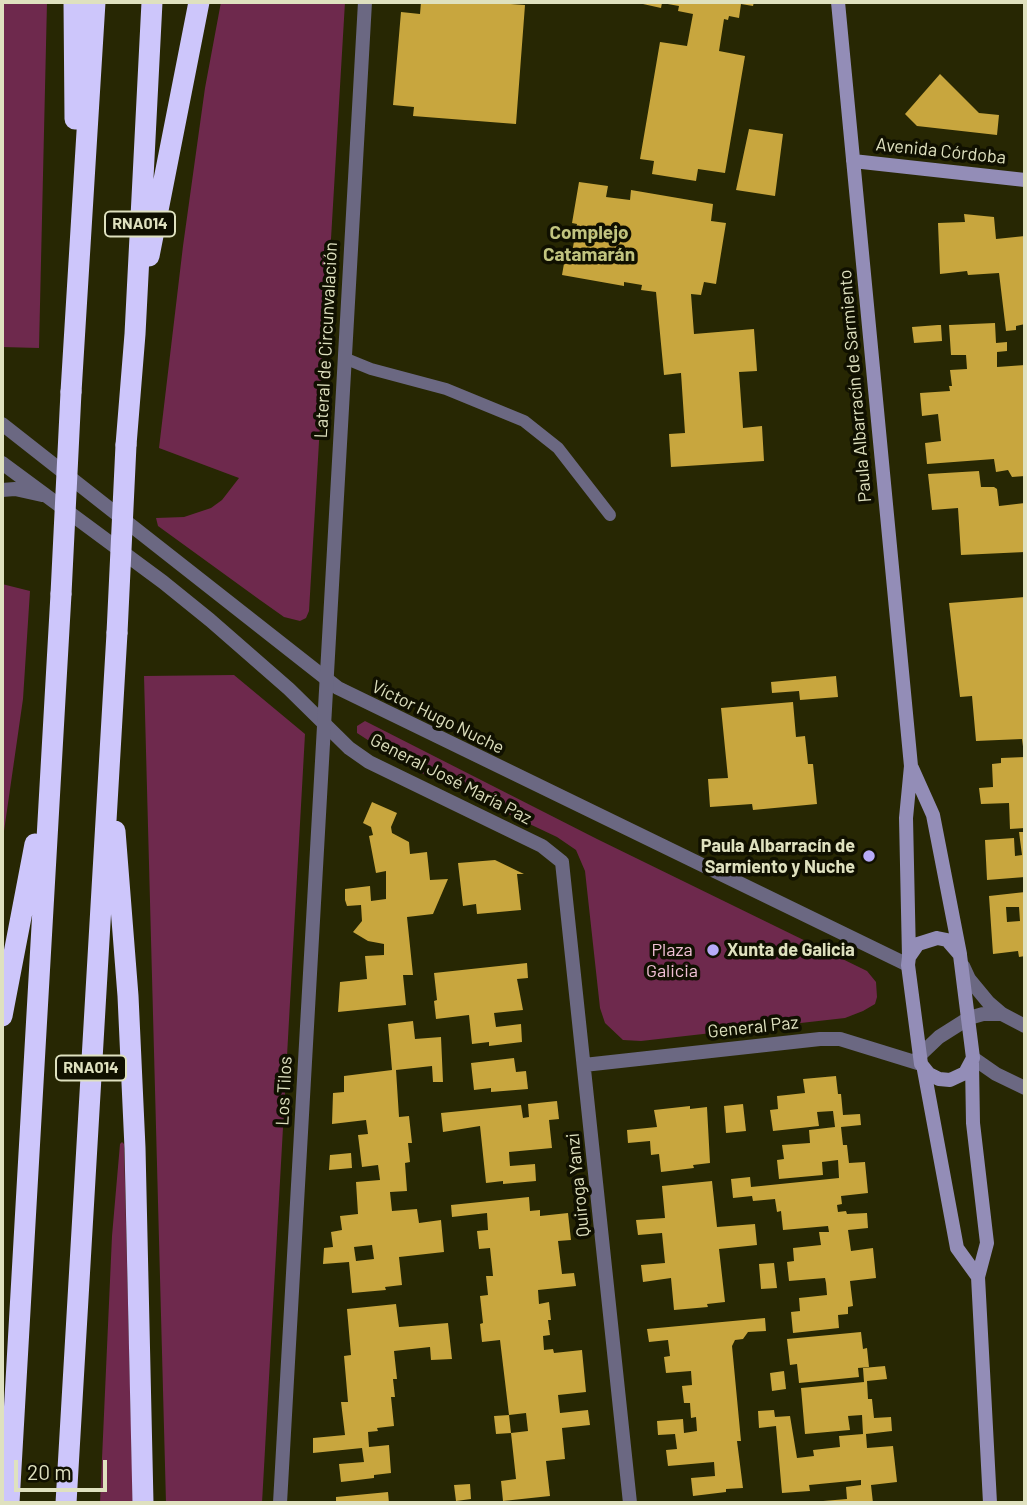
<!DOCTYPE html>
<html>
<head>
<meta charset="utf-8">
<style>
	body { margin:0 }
	#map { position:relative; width:1027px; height:1505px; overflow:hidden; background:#272703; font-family:Barlow,sans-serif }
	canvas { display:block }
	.frame { position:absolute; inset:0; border:4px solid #dfe1bf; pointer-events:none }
	.scale { position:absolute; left:14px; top:1460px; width:93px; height:32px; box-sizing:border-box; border:4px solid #dfe1bf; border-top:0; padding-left:9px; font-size:21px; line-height:24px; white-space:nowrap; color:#dfe1bf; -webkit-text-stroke:5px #101000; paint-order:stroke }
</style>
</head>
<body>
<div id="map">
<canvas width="1027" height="1505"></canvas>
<div class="frame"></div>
<div class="scale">20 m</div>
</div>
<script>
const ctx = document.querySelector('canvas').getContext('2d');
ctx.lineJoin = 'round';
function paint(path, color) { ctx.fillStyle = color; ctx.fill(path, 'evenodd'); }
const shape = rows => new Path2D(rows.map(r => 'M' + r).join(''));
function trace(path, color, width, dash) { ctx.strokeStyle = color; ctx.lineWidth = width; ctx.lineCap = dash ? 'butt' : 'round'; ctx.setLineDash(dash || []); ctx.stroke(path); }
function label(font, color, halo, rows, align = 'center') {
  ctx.font = font + ' Barlow,sans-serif'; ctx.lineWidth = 7; ctx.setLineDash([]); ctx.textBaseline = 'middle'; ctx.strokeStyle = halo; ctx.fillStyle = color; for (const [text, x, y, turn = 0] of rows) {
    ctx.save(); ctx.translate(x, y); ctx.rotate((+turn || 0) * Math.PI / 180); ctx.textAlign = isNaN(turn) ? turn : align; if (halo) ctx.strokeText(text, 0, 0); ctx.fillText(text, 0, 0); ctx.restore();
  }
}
paint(shape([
	[2,2,47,2,39,348,2,347],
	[221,2,345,2,309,611,306,618,300,621,284,617,260,600,158,526,156,518,184,517,211,508,222,500,239,478,159,448,183,246,205,88],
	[2,584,30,591,23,699,2,845],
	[234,675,305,734,262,1503,166,1503,144,676],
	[365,721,597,839,867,971,876,982,877,997,875,1004,863,1011,845,1018,641,1041,623,1040,605,1023,600,1008,585,871,576,850,557,837,411,768,357,733,357,726],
	[122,1142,124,1144,133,1503,100,1503,112,1236,120,1144]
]), '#6e294d');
paint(shape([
	[421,2,482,2,525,5,516,124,413,116,414,107,393,105,401,12,420,14],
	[634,2,754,2,753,6,741,4,739,18,729,16,728,20,724,19,719,51,745,56,725,173,698,169,696,181,652,174,654,161,640,159,660,42,687,46,693,14,678,11,679,6,662,3,661,8],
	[940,74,979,113,999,115,997,135,917,126,905,114],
	[749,129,783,134,775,196,736,190],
	[579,182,608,186,606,197,630,200,631,190,713,204,711,221,726,223,716,284,704,282,701,295,691,294,694,334,754,329,757,371,739,372,743,428,762,426,764,461,671,467,669,434,685,433,681,373,664,375,656,292,641,290,642,285,624,282,624,286,562,275,566,252,572,253,577,224,572,223],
	[964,214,994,217,996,239,1025,236,1025,324,1016,326,1016,330,1006,331,999,273,968,275,967,271,940,274,938,223,965,222],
	[995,323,996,343,1007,342,1007,351,997,352,997,367,1025,365,1025,476,1012,477,1008,470,996,472,994,459,927,464,925,443,941,441,938,414,922,416,920,393,950,391,949,386,952,386,950,370,967,369,966,355,951,355,949,325],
	[938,325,941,325,942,341,914,343,912,327],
	[979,471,981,487,994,487,997,489,999,506,1025,503,1025,552,961,555,958,508,932,510,928,474],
	[1025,597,1025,754,1024,754,1022,739,976,741,972,696,960,697,949,603],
	[836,676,838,697,800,700,799,691,772,693,771,682],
	[793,702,796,737,805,736,808,764,813,764,817,804,753,810,752,804,710,807,708,779,728,778,721,708],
	[1025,757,1025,828,1010,829,1009,803,981,804,979,788,993,787,992,764,1001,763,1001,758],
	[372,802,397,813,391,827,392,833,409,842,410,854,427,852,430,880,448,879,433,914,407,917,413,975,403,975,406,1005,338,1012,340,982,367,979,365,956,384,955,384,944,368,941,353,932,362,921,361,905,347,906,345,900,345,889,370,886,371,901,386,899,386,871,376,873,369,836,373,835,371,827,363,823],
	[1019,832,1025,832,1025,877,987,880,985,840,1014,838,1015,856,1022,855],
	[495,860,524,874,517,874,521,910,477,914,476,904,463,906,458,863],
	[1025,892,1025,956,1019,957,1018,951,993,954,989,896],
	[1006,907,1019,907,1020,921,1007,922],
	[527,963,528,978,517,979,523,1010,494,1013,496,1027,521,1024,522,1042,489,1046,489,1042,472,1044,469,1015,436,1019,434,1001,437,1000,434,973],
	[413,1021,415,1039,441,1037,443,1082,433,1082,432,1066,396,1070,399,1117,409,1116,412,1143,408,1143,410,1162,405,1163,407,1191,390,1192,392,1211,417,1209,419,1223,441,1220,444,1252,399,1257,402,1285,385,1287,386,1290,352,1293,349,1262,323,1264,324,1248,333,1247,331,1232,342,1230,340,1216,358,1214,356,1182,380,1180,378,1165,362,1167,358,1135,368,1134,366,1120,332,1124,333,1093,344,1092,344,1076,392,1070,388,1024],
	[372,1245,374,1259,356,1261,354,1247],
	[514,1058,516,1072,526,1071,528,1089,491,1092,491,1088,474,1090,471,1063],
	[836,1076,838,1094,841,1094,843,1115,860,1114,861,1125,841,1127,843,1145,847,1145,849,1163,865,1162,868,1193,841,1196,842,1204,837,1205,838,1212,846,1211,847,1214,867,1213,868,1228,848,1230,851,1251,873,1248,876,1278,850,1281,853,1306,848,1307,848,1314,838,1315,839,1328,793,1333,791,1312,800,1311,799,1298,827,1295,826,1283,825,1278,789,1281,787,1262,794,1261,793,1248,821,1245,819,1232,829,1232,828,1226,783,1230,781,1211,777,1212,775,1199,753,1201,752,1196,733,1198,731,1179,750,1177,751,1187,839,1178,838,1160,822,1162,823,1175,779,1179,777,1160,784,1159,782,1145,810,1143,809,1130,835,1127,833,1111,817,1112,819,1126,773,1131,770,1110,778,1109,777,1096,805,1093,803,1079],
	[557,1101,559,1119,549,1120,552,1148,509,1152,510,1166,535,1164,536,1181,503,1184,503,1181,486,1183,480,1126,443,1132,441,1113,521,1105,523,1118,529,1117,528,1104],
	[743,1104,746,1131,726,1133,724,1106],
	[690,1106,690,1109,707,1107,710,1163,693,1165,694,1168,661,1172,659,1154,651,1155,650,1141,628,1143,627,1130,657,1127,654,1110],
	[351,1153,352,1168,329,1170,330,1155],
	[712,1181,717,1227,755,1224,757,1245,719,1249,725,1302,707,1304,708,1307,674,1310,671,1278,643,1282,641,1265,665,1263,662,1233,638,1235,636,1220,665,1218,662,1186],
	[529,1197,530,1211,540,1210,540,1216,568,1213,571,1240,558,1241,562,1274,574,1273,576,1286,538,1290,539,1304,549,1302,551,1320,548,1320,550,1335,543,1336,544,1350,553,1349,554,1353,582,1350,586,1392,558,1395,560,1413,588,1410,590,1425,562,1428,565,1459,546,1461,550,1496,503,1501,501,1481,516,1479,511,1433,528,1431,526,1413,509,1415,500,1340,482,1342,480,1324,483,1323,480,1296,488,1295,486,1276,493,1276,490,1248,479,1249,477,1231,488,1230,487,1213,452,1217,451,1205],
	[774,1263,777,1288,761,1289,759,1264],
	[396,1304,399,1327,448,1323,452,1359,431,1360,430,1347,394,1351,397,1379,393,1379,395,1397,391,1397,394,1426,377,1428,378,1431,368,1432,369,1447,389,1445,391,1473,374,1475,374,1478,341,1482,339,1464,364,1462,362,1448,313,1453,313,1438,345,1435,341,1402,348,1402,344,1356,351,1355,347,1309],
	[765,1318,766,1331,748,1332,743,1339,735,1340,732,1346,741,1441,737,1441,743,1488,726,1489,726,1492,693,1496,691,1478,715,1476,714,1462,668,1466,666,1450,677,1449,675,1434,658,1435,657,1421,683,1419,684,1433,697,1431,696,1417,691,1418,690,1403,684,1403,682,1386,692,1385,691,1371,666,1373,664,1357,670,1356,668,1340,649,1342,647,1329],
	[861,1332,863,1349,867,1348,869,1367,858,1368,859,1377,799,1383,797,1364,790,1365,787,1339],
	[885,1366,887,1379,867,1381,868,1399,872,1399,874,1418,891,1417,892,1431,866,1434,867,1448,893,1446,897,1482,871,1485,873,1503,823,1503,823,1501,847,1499,846,1487,861,1485,861,1480,809,1485,810,1491,782,1493,776,1426,759,1428,758,1411,774,1410,775,1417,790,1416,797,1458,814,1456,813,1450,840,1447,839,1436,863,1434,862,1415,848,1416,850,1430,805,1434,801,1388,864,1382,863,1368],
	[784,1371,786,1389,772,1391,770,1373],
	[509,1415,511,1433,496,1434,494,1416],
	[470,1484,471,1499,456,1501,454,1485],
	[388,1492,389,1503,336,1503,336,1497]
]), '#c8a63e');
trace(shape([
	[344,358,371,369,446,389,524,421,558,448,610,515]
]), '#6b6882', 12);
trace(shape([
	[2,424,338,688,908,965],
	[2,463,163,582,210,620,289,689,349,748,369,762,542,846,562,862,630,1503],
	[2,490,15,489,42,495],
	[963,966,969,979,988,1002,1002,1014,1025,1026],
	[919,1056,939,1037,969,1018,983,1014,1002,1014],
	[973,1058,996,1074,1025,1088],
	[584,1065,820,1039,840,1039,921,1064]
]), '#6b6882', 14);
trace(shape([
	[280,1503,365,2]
]), '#6b6882', 14);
trace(shape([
	[838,2,911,766,906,818,909,957],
	[853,161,1025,180],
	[912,768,933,815,960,954],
	[937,938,947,940,960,955,973,1058,965,1073,950,1080,939,1079,929,1074,921,1064,908,965,909,957,918,944,937,938],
	[972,1063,973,1123,987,1243,978,1277,990,1503],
	[924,1070,957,1248,978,1277]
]), '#938db7', 14);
trace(shape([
	[74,2,75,119],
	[149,256,199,2],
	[71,392,95,2],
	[126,445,135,334,152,2],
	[115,831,128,996,135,1148,143,1503],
	[2,1016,35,844],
	[9,1503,61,594],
	[66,1503,117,633]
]), '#cdc6fb', 21);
trace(shape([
	[61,594,71,392],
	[117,633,126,445]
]), '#cdc6fb', 21);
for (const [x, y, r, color] of [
	[869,856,7,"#b7abf8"],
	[713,950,7,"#b7abf8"]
]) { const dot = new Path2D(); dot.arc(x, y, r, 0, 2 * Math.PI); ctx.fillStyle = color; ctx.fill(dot); trace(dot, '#101000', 2.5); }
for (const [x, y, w] of [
	[140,224,70],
	[91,1068,70]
]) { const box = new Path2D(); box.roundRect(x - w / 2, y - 12.5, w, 25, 5); ctx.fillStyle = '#101000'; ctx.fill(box); trace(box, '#dfe1bf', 2); }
label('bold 16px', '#dfe1bf', null, [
	["RNA014",140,224],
	["RNA014",91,1068]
]);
label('18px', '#dfe1bf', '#101000', [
	["Avenida Córdoba",941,151,6],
	["Lateral de Circunvalación",326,340,-87],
	["Paula Albarracín de Sarmiento",855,386,-95],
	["Víctor Hugo Nuche",438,717,26],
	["General José María Paz",451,779,27],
	["General Paz",753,1027,-6],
	["Los Tilos",284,1091,-87],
	["Quiroga Yanzi",578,1185,-96]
]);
label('bold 18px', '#dfe1bf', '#101000', [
	["Paula Albarracín de",855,846],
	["Sarmiento y Nuche",855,867],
	["Xunta de Galicia",727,950,"left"]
], 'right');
label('18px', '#f1c0d5', '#101000', [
	["Plaza",672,950],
	["Galicia",672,971]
]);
label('bold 19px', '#c1c47f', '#101000', [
	["Complejo",589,233],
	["Catamarán",589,255]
]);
</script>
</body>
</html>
